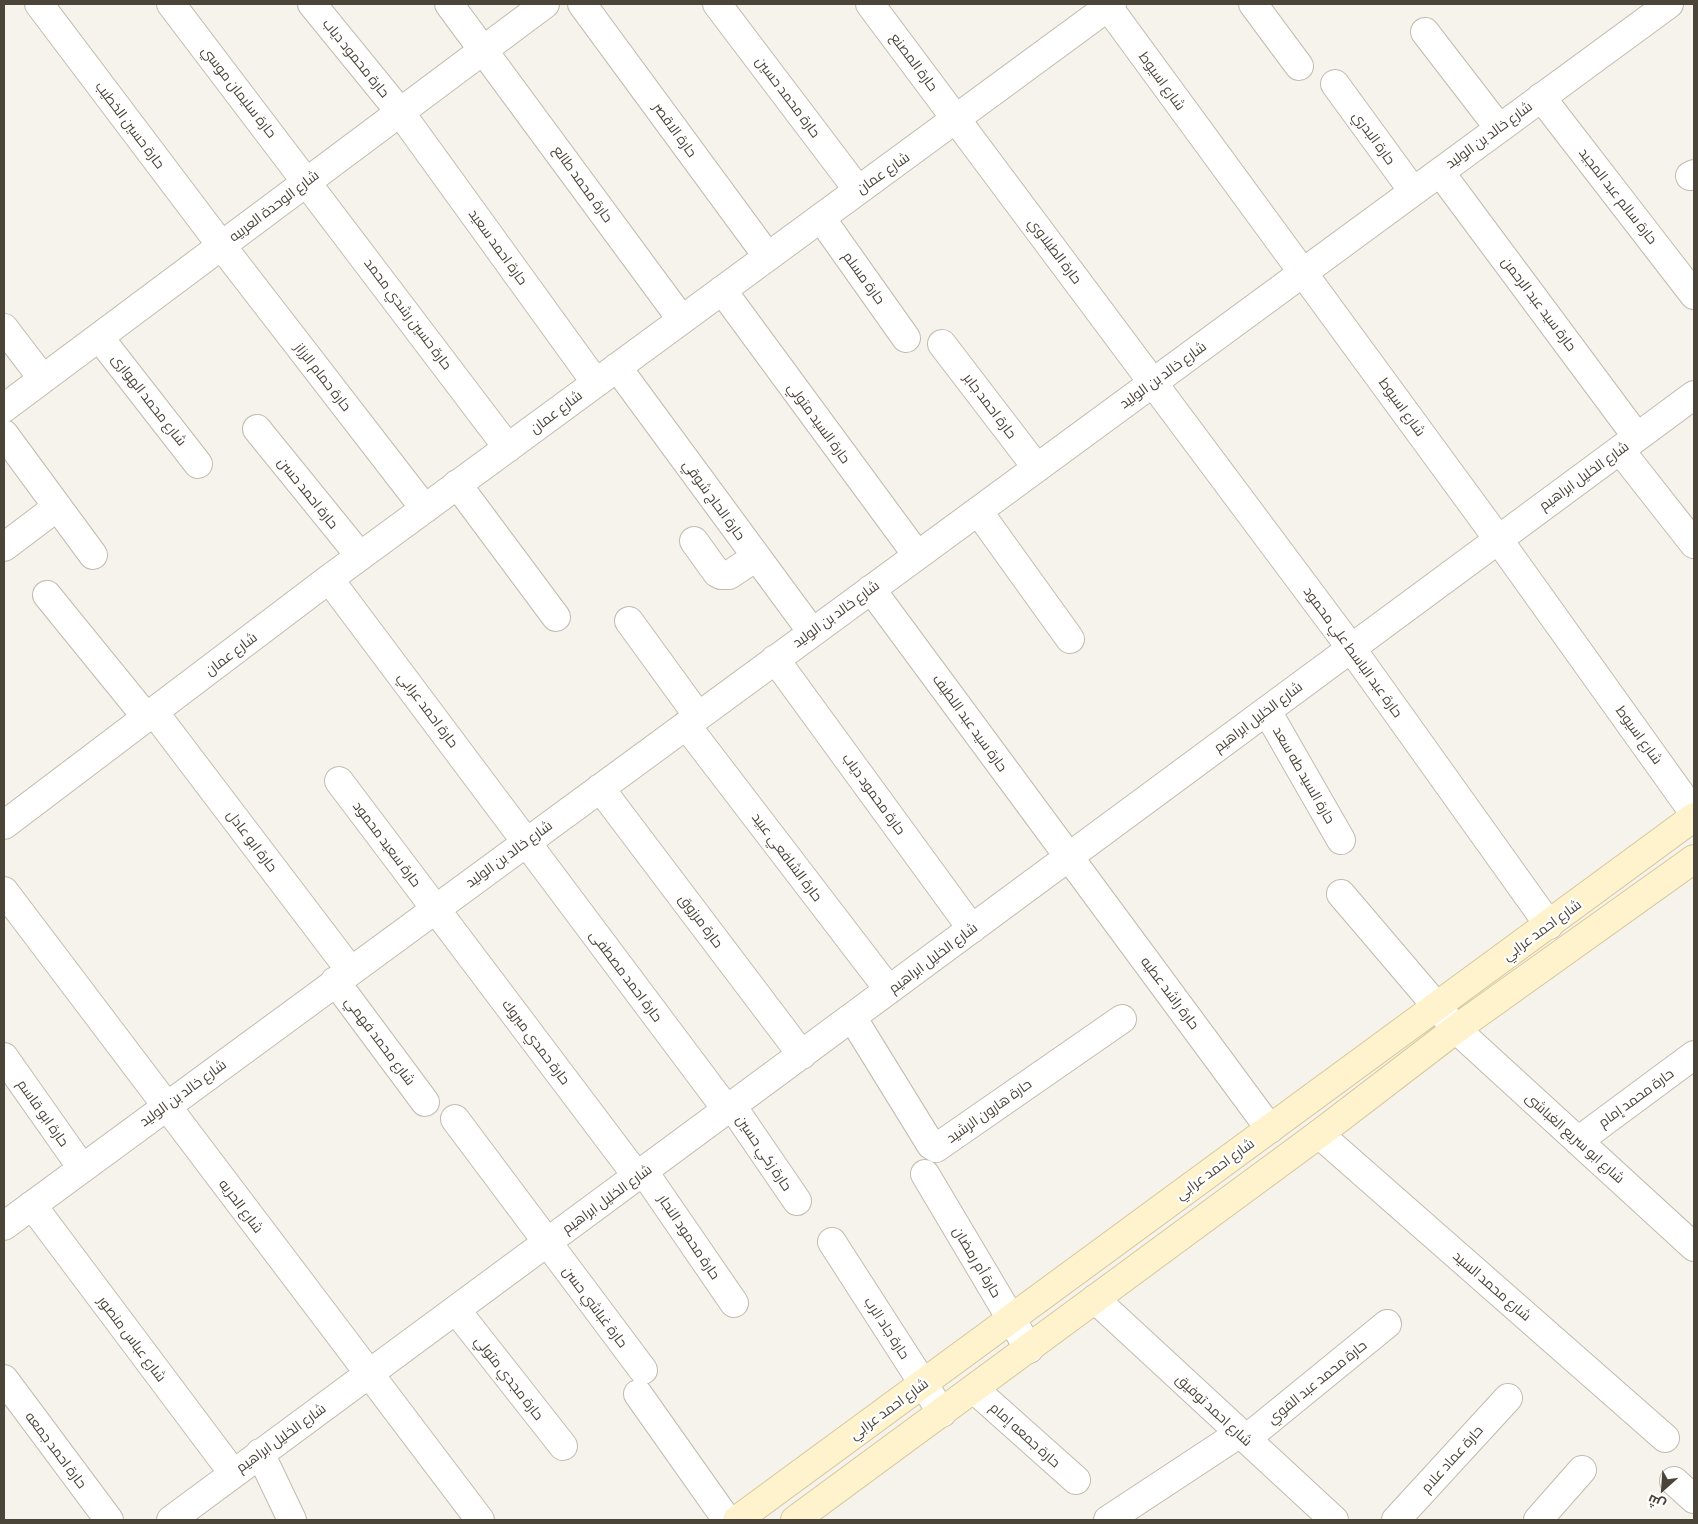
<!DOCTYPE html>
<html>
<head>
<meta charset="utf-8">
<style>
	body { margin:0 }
	#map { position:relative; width:1698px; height:1524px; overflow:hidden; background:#f6f3ec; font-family:Commissioner,Cairo,sans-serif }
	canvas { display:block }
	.frame { position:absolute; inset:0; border:5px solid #4b4439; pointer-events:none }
	.north { position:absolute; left:1638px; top:1464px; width:50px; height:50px; -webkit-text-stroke:4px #fff; paint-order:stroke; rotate:206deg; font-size:14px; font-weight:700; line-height:20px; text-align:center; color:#4b4439 }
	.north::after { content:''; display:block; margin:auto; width:18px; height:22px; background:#4b4439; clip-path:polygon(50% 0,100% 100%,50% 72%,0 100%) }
</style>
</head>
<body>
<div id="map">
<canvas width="1698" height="1524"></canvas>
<div class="frame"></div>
<div class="north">ش</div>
</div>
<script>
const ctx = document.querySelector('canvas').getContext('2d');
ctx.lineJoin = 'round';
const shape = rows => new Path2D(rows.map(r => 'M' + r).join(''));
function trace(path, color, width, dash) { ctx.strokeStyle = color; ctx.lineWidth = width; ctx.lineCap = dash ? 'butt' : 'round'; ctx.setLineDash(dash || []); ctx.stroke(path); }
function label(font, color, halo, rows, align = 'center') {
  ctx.font = font + ' Commissioner,Cairo,sans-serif'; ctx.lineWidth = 4.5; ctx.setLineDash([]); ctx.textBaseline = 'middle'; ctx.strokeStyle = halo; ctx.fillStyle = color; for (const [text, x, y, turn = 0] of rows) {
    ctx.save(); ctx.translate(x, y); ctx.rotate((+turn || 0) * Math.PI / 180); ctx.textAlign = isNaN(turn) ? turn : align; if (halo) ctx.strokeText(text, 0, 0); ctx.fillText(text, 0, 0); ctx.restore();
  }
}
const street = shape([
	[39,4,221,245,425,509],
	[171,4,508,448],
	[312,4,400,112,596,383],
	[449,4,682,320],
	[582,4,768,257],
	[717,4,858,190],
	[870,4,1351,648,1549,925],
	[1106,4,1498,539,1694,813],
	[1253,4,1299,66],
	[1425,32,1499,128],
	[1335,84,1413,191],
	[1541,97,1694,295],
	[1440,172,1637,437],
	[1690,176,1694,174],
	[821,218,906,338],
	[722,290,917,555],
	[4,328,43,379],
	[99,337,198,464],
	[942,344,1037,468],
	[617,367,812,632],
	[4,408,545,4],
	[257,429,360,556],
	[4,434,93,555],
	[1620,450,1694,544],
	[457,484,556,617],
	[978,511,1070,639],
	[694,541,717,573,721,575,729,575,756,557],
	[4,547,57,507],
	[329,579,727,1110],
	[871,589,1270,1129],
	[47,595,147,718],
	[629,621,698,716],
	[775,659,972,929],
	[1267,711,1341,840],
	[154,712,350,970],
	[686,725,889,990],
	[339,781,637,1176],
	[600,788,802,1055],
	[4,825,329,579,1112,4],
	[4,891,480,1520],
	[1341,894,1456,1029,1694,1247],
	[335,981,425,1102],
	[852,1017,931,1145,936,1148,1122,1019],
	[4,1057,82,1168],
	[732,1106,797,1201],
	[455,1119,643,1370],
	[1319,1134,1665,1438],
	[1578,1141,1694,1055],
	[644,1172,734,1303],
	[925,1174,1029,1349],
	[32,1205,233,1473],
	[4,1226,1669,4],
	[832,1242,942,1413],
	[1095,1299,1334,1520],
	[456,1310,563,1446],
	[4,1379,109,1520],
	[974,1389,1076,1480],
	[638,1394,727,1520],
	[1246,1439,1387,1324],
	[260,1453,292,1520],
	[1674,1481,1694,1499],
	[171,1520,1694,395],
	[1108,1520,1240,1433],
	[1396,1520,1508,1398],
	[1538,1520,1582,1470]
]);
const secondary = shape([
	[737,1520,1694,817],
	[795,1520,1319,1134,1456,1029,1694,859]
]);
trace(street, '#c2bbae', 30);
trace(secondary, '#d6c79b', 30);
trace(street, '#fff', 28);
trace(secondary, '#fff3cd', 28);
label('14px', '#4b4439', '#fff', [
	["حارة محمود دياب",356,58,51],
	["حارة المصنع",914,62,53],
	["شارع اسيوط",1162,81,54],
	["حارة سليمان موسي",239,92,52],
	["حارة محمد حسين",788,97,53],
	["حارة حسين الخطيب",130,125,53],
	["حارة الاقصر",675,130,54],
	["شارع خالد بن الوليد",1489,135,-36],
	["حارة البدري",1374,138,54],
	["شارع عمان",883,173,-35],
	["حارة محمد طالع",583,184,54],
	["حارة سالم عبد المجيد",1618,196,52],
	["شارع الوحدة العربيه",274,206,-37],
	["حارة احمد سعيد",498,247,54],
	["حارة الطبلاوي",1055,251,53],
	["حارة مسلم",864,278,54],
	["حارة سيد عبد الرحمن",1539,304,53],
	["حارة حسين رشدي محمد",408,314,53],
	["شارع خالد بن الوليد",1163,375,-36],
	["حارة حمام الرزاز",323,377,52],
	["شارع محمد الهوارى",149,400,52],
	["حارة احمد جابر",990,406,53],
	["شارع اسيوط",1402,407,54],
	["شارع عمان",556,412,-37],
	["حارة السيد متولي",819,423,54],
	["شارع الخليل ابراهيم",1584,476,-36],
	["حارة احمد حسن",308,493,51],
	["حارة الحاج شوقي",714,500,54],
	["شارع خالد بن الوليد",836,614,-36],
	["حارة عبد الباسط علي محمود",1353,652,54],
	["شارع عمان",231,654,-37],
	["حارة احمد عرابي",428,710,53],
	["شارع الخليل ابراهيم",1258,717,-37],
	["حارة سيد عبد اللطيف",970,723,54],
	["شارع اسيوط",1639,735,54],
	["حارة السيد طه سعد",1304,775,60],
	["حارة محمود دياب",874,794,54],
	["حارة ابو عادل",252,841,53],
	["حارة سعيد محمود",387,844,53],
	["شارع خالد بن الوليد",509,854,-36],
	["حارة الشافعي عبيد",787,857,53],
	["حارة مرزوق",701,921,53],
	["شارع احمد عرابي",1542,930,-36],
	["شارع الخليل ابراهيم",933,958,-37],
	["حارة احمد مصطفى",626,976,53],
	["حارة راشد عطيه",1170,993,53],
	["شارع محمد فهمي",380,1041,53],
	["حارة حمدي مبروك",536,1042,53],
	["شارع خالد بن الوليد",183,1093,-36],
	["حارة محمد إمام",1636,1098,-36],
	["حارة هارون الرشيد",989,1111,-35],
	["حارة ابو قاسم",43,1113,55],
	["شارع ابو سريع الغباشى",1575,1138,42],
	["حارة زكي حسين",764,1153,56],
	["شارع احمد عرابي",1215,1169,-36],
	["شارع الخليل ابراهيم",607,1199,-36],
	["شارع الحريه",241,1206,53],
	["حارة محمود النجار",689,1237,56],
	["حارة أم رمضان",977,1262,59],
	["شارع محمد السيد",1492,1286,41],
	["حارة غباشي حسن",595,1307,53],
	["حارة جاد الرب",887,1328,57],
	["شارع عباس منصور",132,1339,53],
	["حارة مجدي متولي",509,1378,52],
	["حارة محمد عبد القوي",1317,1382,-39],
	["شارع احمد عرابي",889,1409,-36],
	["شارع احمد توفيق",1214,1410,43],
	["حارة جمعه إمام",1025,1435,42],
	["شارع الخليل ابراهيم",281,1438,-36],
	["حارة احمد جمعه",56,1450,53],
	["حارة عماد علام",1452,1459,-48]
]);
</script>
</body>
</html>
